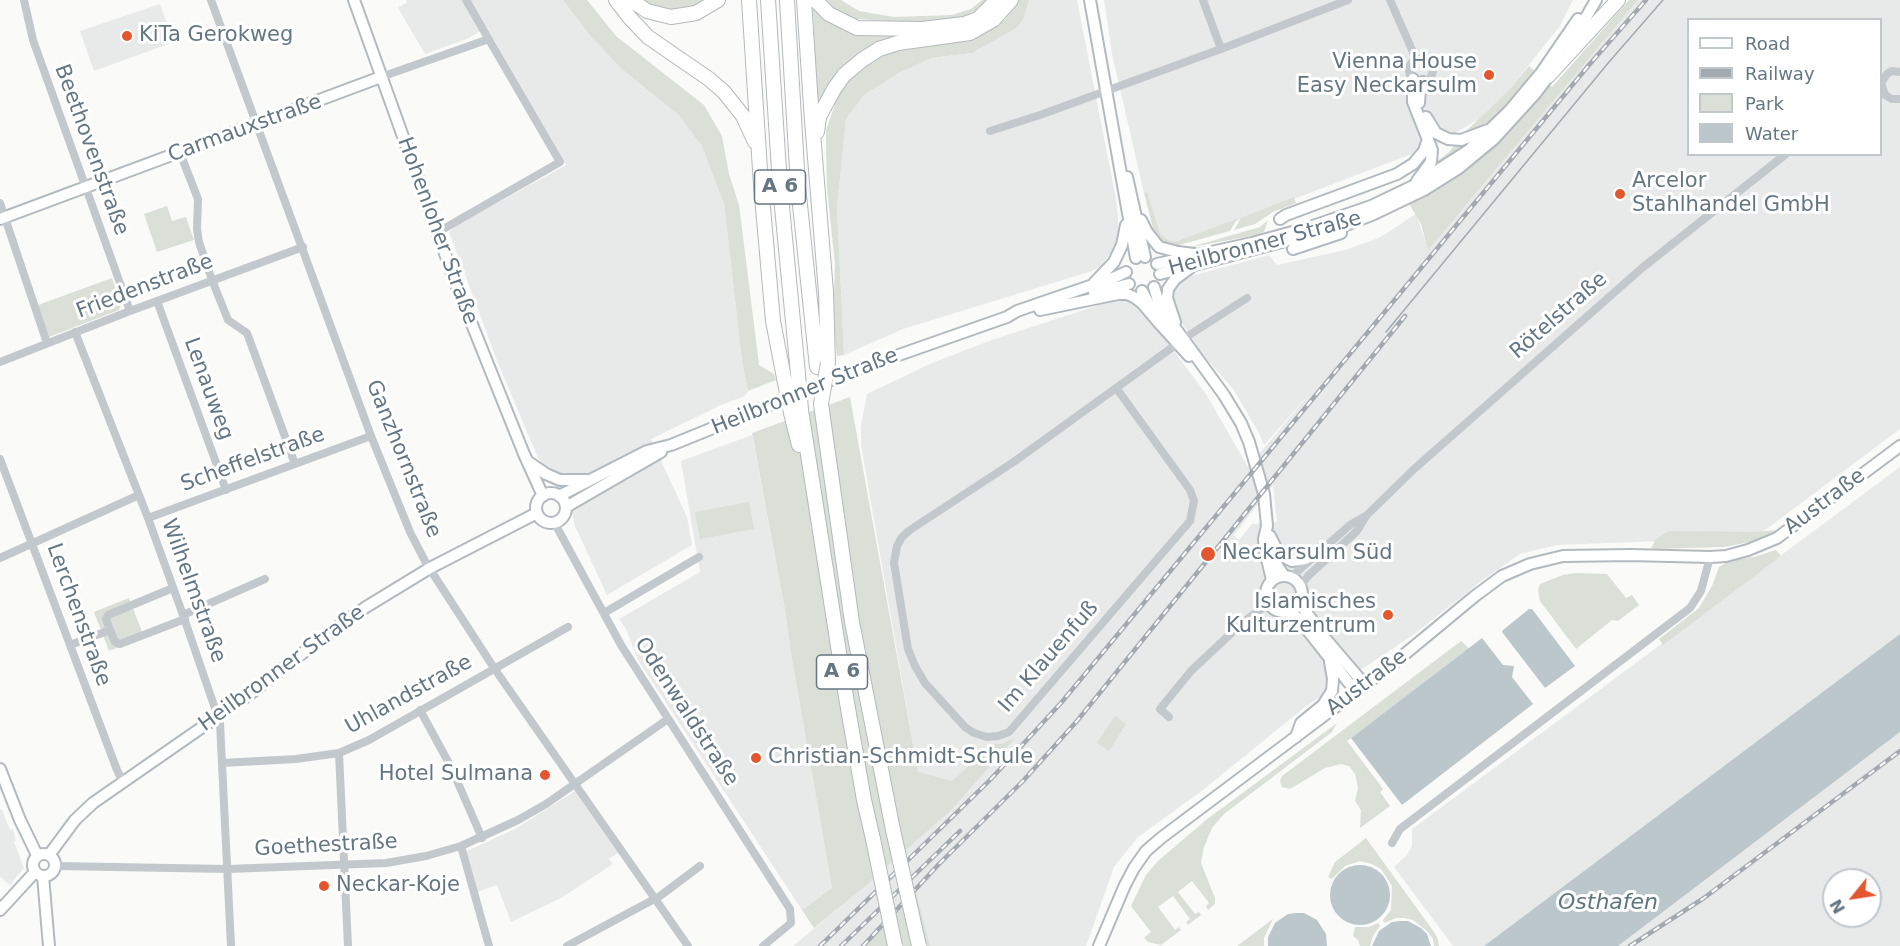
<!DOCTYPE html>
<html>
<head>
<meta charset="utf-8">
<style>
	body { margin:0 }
	#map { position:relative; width:1900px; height:946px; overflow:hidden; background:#fafaf8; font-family:"DejaVu Sans",sans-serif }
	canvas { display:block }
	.legend { position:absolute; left:1687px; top:18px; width:195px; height:138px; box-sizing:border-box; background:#fff; border:2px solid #c1c8cd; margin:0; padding:8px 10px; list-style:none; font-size:18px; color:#657683 }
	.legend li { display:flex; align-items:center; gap:12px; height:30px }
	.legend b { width:30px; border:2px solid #c1c8cd }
	.north { position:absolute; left:1822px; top:868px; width:60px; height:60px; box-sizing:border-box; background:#fff; border:2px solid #c1c8cd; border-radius:50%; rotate:240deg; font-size:16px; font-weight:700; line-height:24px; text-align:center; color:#657683 }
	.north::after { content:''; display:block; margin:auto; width:21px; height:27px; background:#e4572e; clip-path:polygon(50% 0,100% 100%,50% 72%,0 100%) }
</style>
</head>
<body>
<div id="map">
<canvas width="1900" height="946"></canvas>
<ul class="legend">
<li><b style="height:8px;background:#fff"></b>Road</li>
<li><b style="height:8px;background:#a2aab0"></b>Railway</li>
<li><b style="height:16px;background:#dadfd7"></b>Park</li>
<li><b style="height:16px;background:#bbc7cb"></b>Water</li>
</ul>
<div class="north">N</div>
</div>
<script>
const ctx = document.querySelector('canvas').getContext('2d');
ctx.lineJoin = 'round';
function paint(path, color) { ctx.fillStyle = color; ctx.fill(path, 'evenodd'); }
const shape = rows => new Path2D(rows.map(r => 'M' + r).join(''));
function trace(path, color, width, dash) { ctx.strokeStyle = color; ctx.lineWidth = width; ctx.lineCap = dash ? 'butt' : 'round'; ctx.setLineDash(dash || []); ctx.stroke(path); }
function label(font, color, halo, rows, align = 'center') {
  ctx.font = font + ' "DejaVu Sans",sans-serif'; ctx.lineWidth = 6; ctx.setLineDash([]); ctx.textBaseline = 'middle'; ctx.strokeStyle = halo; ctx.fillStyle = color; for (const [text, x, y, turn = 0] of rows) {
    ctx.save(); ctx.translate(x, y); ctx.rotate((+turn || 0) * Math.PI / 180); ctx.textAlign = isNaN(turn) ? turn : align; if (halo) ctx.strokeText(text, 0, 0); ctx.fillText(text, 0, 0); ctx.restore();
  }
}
paint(shape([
	[406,0,563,0,589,34,679,115,692,130,702,146,719,186,724,203,742,361,748,391,745,396,721,405,651,439,687,517,692,545,607,595,574,524,570,497,538,458,498,363,449,232,454,227,566,165,487,27,469,38,425,54,398,8,407,2],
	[1029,0,1077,0,1116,199,1119,229,1115,247,1101,266,1092,271,903,329,844,355,837,207,846,119,864,95,899,73,931,58,972,53,1023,20],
	[1104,0,1573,0,1560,26,1507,92,1480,118,1440,143,1195,237,1173,244,1163,239,1157,232,1144,193,1112,54],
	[1638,0,1900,0,1900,429,1764,531,1743,538,1557,545,1520,554,1480,582,1413,635,1305,707,1203,790,1138,837,1114,867,1086,946,930,946,917,897,868,946,793,946,863,888,1014,739,1001,744,992,744,952,781,918,773,861,445,861,425,867,394,932,363,992,340,1099,305,1118,300,1129,301,1139,308,1169,344,1206,394,1248,467,1314,389,1264,445,1259,433,1233,389,1202,354,1178,317,1172,297,1173,290,1178,283,1191,276,1269,255,1277,265,1345,250,1379,238,1416,214,1428,249],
	[1688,20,1880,20,1880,154,1688,154],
	[1273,485,1277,522,1252,524,1239,540,1234,535],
	[160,4,174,42,94,71,80,31],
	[752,435,785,610,791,653,832,888,802,910,638,660,626,629,619,619,700,572,681,461],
	[1900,467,1900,634,1484,946,1453,946,1394,867,1407,855,1412,846,1412,829],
	[1900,732,1900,946,1618,946],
	[1834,880,1870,880,1870,916,1834,916],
	[575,791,618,853,609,859,613,864,561,898,511,922,497,885,477,892,465,852,515,829],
	[0,810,2,810,10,830,13,829,16,841,14,842,24,868,10,885,0,877]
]), '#e8e9e9');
paint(shape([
	[563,0,587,0,616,36,704,105,722,136,729,174,739,205,759,365,774,374,776,380,748,391,742,361,724,203,702,146,679,115,621,68,589,34],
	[640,0,707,0,684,10,671,10,658,9],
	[823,0,841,0,859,11,894,17,952,15,971,9,982,0,989,0,975,11,957,20,902,22,855,19,842,15],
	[1017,0,1029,0,1023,20,1016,28,972,53,931,58,899,73,864,95,846,119,837,207,844,355,837,356,833,324,835,264,827,188,826,147,826,130,835,105,831,103,845,83,867,63,901,48,969,41,986,33,1006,18],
	[1629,0,1638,0,1428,250,1421,224,1399,187,1413,180,1449,152,1463,134,1507,92,1529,66,1552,87],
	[813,10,816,10,827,21,845,31,857,34,895,35,896,37,872,45,847,63,830,82,821,100,817,101],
	[1147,192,1160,234,1168,240,1175,242,1237,219,1230,231,1179,245,1172,245,1162,242,1154,232,1144,193],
	[1294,197,1296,203,1273,212,1255,224,1234,230,1241,218],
	[167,206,172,221,186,217,194,240,157,252,144,214],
	[1268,220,1264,232,1256,235,1187,248,1260,227],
	[112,278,121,304,119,310,49,337,38,305],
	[850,397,918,772,952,781,992,744,1001,744,1015,738,952,809,863,888,814,928,802,910,832,888,791,653,785,610,752,433],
	[749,502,754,529,700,539,695,512],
	[1779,530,1750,542,1724,547,1651,549,1655,540,1669,531,1754,532],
	[1776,550,1781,556,1663,645,1659,639,1699,608,1712,586,1719,567,1731,560,1754,557],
	[1575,573,1607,574,1626,598,1632,595,1639,605,1618,621,1612,620,1576,649,1540,601,1538,590,1540,584,1563,575],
	[129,598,144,637,109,651,94,612],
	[1461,641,1469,648,1347,741,1383,789,1380,792,1390,806,1360,828,1361,810,1355,801,1358,788,1355,774,1349,766,1341,764,1325,768,1290,789,1282,787,1280,781,1282,776],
	[1115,716,1126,724,1109,751,1097,743],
	[1337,723,1332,732,1224,814,1212,828,1204,847,1201,863,1215,898,1215,904,1208,910,1206,906,1209,903,1192,881,1178,892,1195,914,1199,912,1201,915,1188,925,1186,922,1190,919,1173,896,1158,907,1175,930,1179,927,1181,930,1161,945,1148,942,1144,938,1151,932,1131,906,1146,875,1158,861,1206,820],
	[1366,838,1434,932,1438,939,1439,946,1434,946,1433,939,1427,931,1413,920,1404,918,1396,918,1384,923,1383,920,1391,910,1392,886,1381,869,1372,864,1360,861,1345,866,1332,879,1328,877,1335,862],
	[916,892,930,946,866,946],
	[1273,919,1264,938,1264,946,1237,946],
	[1378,923,1380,926,1373,936,1370,946,1360,946,1358,940,1353,936,1355,927,1369,927]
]), '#dadfd7');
paint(shape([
	[1529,609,1532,609,1575,666,1545,688,1502,632,1503,630],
	[1900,634,1900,732,1618,946,1484,946],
	[1482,638,1503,665,1514,666,1512,677,1533,704,1402,805,1351,738],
	'1330 895a30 30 0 1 1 60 0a30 30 0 1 1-60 0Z',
	[1296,913,1304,913,1317,920,1326,934,1327,946,1268,946,1268,937,1275,923,1288,914],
	[1400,921,1408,921,1421,928,1427,934,1431,946,1372,946,1379,931,1392,922]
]), '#bbc7cb');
const secondary = shape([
	[354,0,457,287,524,454,543,496],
	[1090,0,1136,258],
	[1569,47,1596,0],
	[1413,79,1413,102,1432,150,1431,162,1417,181],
	[1419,103,1420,90,1423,82],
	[1426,117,1436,133,1448,139,1461,140,1488,130],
	[1127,177,1145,257],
	[0,219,381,77],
	[1280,219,1286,215,1397,174,1413,164,1424,151,1428,139],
	[1141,220,1147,232,1159,247,1178,252,1194,254],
	[1293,249,1341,233],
	[1157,264,1252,243,1307,228,1371,206,1413,186,1469,150,1510,110,1541,73,1578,19],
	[1160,274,1346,225,1374,214,1424,190,1459,168,1494,139,1535,94,1553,70],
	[1094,283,1114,262,1122,245,1126,225],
	[1154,287,1160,307,1224,395,1241,423,1249,442,1264,494,1267,526,1264,539,1265,550,1272,580],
	[1142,291,1159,323,1189,356],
	[1094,293,1129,284],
	[1040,310,1118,294,1127,294,1134,297,1142,303,1159,323],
	[1175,322,1167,298,1168,289,1175,279,1190,268],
	[527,461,546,474,560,480,587,480],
	'536 508a15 15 0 1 1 30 0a15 15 0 1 1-30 0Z',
	[559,496,647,451,671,445,856,370,1007,317,1017,311,1113,278,1126,272],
	[566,507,661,452],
	[1270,536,1277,550,1282,556,1292,561,1305,559,1325,548],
	[1271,544,1275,562,1284,576],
	'1266 594a18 18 0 1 1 36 0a18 18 0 1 1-36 0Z',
	[1299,602,1324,637,1365,685],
	[1288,611,1298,618,1356,692],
	[1296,737,1301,723,1323,705,1332,691,1333,679,1330,662],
	[0,769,20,820,37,855],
	'33 865a11 11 0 1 1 22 0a11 11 0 1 1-22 0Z',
	[49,855,75,820,93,803,250,694,326,635,366,607,430,568,537,513],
	[43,876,49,946],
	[0,910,35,872],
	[1099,946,1125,885,1134,868,1146,851,1161,838,1394,663,1475,596,1502,576,1530,564,1563,556,1630,555,1710,557,1726,556,1748,550,1777,538,1900,446]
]);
const highway = shape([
	[616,0,630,18,648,37,709,79,724,92,743,116,755,142],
	[631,0,647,11,671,17,696,13,718,0],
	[749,0,761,185,773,321,784,378],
	[768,0,780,186,798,374],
	[787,0,798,186,817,367],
	[804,0,812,121,826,292,828,363],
	[815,0,829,14,857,28,922,29,964,24,978,19,997,0],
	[1548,76,1618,0],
	[817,132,819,117,834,89,844,75,862,60,879,49,898,43,970,33,993,20,1011,0],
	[821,404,852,622,893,830],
	[801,410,846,697,864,800,873,839],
	[791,413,799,445]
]);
trace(secondary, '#b3babf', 14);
trace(highway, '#b4b9bd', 16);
trace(shape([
	[24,0,33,40,130,311],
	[211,0,371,436,410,532,426,563,494,668,688,946],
	[1203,0,1221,49],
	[1390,0,1416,59],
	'1409 70a12 12 0 1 1 24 0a12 12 0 1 1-24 0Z',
	[1900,72,1892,71,1887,74,1881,83,1885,95,1892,99,1900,99],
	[381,77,489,39],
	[990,131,1040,115,1221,49,1348,0],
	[180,153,198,199,197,229,199,242,212,280,228,320,247,333,295,464],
	[0,203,47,343],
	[438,232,560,162,466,0],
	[157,301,226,490],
	[75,332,148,518,183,615,220,723,231,946],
	[1183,339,1247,298],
	[0,362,130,311,303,247],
	[1117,389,1190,490,1194,501,1190,521,1009,732,998,736,987,737,974,733,965,727,925,683,915,666,908,649,894,563,897,546,902,537,910,530,1015,461,1177,344],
	[0,459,117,770,123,782],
	[148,518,371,436],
	[554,522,621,645,790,909,791,923,763,946],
	[0,558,139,495],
	[1291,577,1350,525,1364,517],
	[1300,587,1308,576,1357,531,1366,516,1413,470,1642,268,1786,154],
	[173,588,108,615,106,619,110,630,115,642,120,644,185,619],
	[604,613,699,557],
	[183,615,265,579],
	[70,645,110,630],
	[420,710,451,767,482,838],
	[1169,717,1160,709,1191,671,1241,624,1269,603],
	[339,753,348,946],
	[222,763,296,759,339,753,369,740,568,627],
	[1392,843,1400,829,1690,608,1701,591,1710,557],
	[461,846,489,946],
	[55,866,228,869,386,863,426,856,461,846,518,820,546,804,668,719],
	[567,946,660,896,700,866]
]), '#c3c8cc', 8);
trace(secondary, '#fff', 10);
trace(highway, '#fff', 14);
trace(shape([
	[1386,332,1609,62,1663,0]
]), '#a2aab0', 1.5);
const rail = shape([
	[820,946,990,780,1061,703,1589,65,1646,0],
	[841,946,960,831],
	[863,946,939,864,1023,781,1077,721,1405,316],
	[1630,946,1704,898,1900,751]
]);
trace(rail, '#a2aab0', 4.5);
trace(rail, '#fff', 2, [7]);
const highwayBridge = shape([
	[798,374,801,410],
	[784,378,791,413],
	[821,404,828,363],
	[893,830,919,946],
	[873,839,895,946]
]);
trace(highwayBridge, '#b4b9bd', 16, []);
trace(highwayBridge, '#fff', 14);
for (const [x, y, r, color] of [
	[127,36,6,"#e4572e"],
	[1489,75,6,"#e4572e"],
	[1620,194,6,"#e4572e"],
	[1208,554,8,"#e4572e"],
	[1388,615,6,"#e4572e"],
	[756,758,6,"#e4572e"],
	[545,775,6,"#e4572e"],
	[324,886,6,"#e4572e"]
]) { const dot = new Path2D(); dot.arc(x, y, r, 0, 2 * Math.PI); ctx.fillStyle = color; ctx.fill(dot); trace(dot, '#fff', 2); }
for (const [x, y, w] of [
	[780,187,51],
	[842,672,51]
]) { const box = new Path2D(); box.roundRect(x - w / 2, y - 17, w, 34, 4.5); ctx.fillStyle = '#fff'; ctx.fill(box); trace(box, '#657683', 1.5); }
label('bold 20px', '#657683', null, [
	["A 6",780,187],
	["A 6",842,672]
]);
label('21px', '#657683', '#fff', [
	["KiTa Gerokweg",139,36],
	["Vienna House",1477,63,"right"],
	["Easy Neckarsulm",1477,87,"right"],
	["Arcelor",1632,182],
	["Stahlhandel GmbH",1632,206],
	["Neckarsulm Süd",1222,554],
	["Islamisches",1376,603,"right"],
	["Kulturzentrum",1376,627,"right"],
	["Christian-Schmidt-Schule",768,758],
	["Hotel Sulmana",533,775,"right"],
	["Neckar-Koje",336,886]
], 'left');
label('21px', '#657683', '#fff', [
	["Carmauxstraße",245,129,-20],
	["Beethovenstraße",91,150,70],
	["Hohenloher Straße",437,231,70],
	["Heilbronner Straße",1265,244,-15],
	["Friedenstraße",145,287,-21],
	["Rötelstraße",1559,316,-41],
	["Lenauweg",208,389,70],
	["Heilbronner Straße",805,392,-22],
	["Ganzhornstraße",403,459,68],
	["Scheffelstraße",253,460,-20],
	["Austraße",1825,502,-37],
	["Wilhelmstraße",193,591,70],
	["Lerchenstraße",78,615,70],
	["Im Klauenfuß",1049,657,-49],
	["Heilbronner Straße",282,669,-36],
	["Austraße",1367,683,-37],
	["Uhlandstraße",409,695,-29],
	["Odenwaldstraße",686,712,57],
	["Goethestraße",326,846,-3]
]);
label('italic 22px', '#60757c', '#fff', [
	["Osthafen",1608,903]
]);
</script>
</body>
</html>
